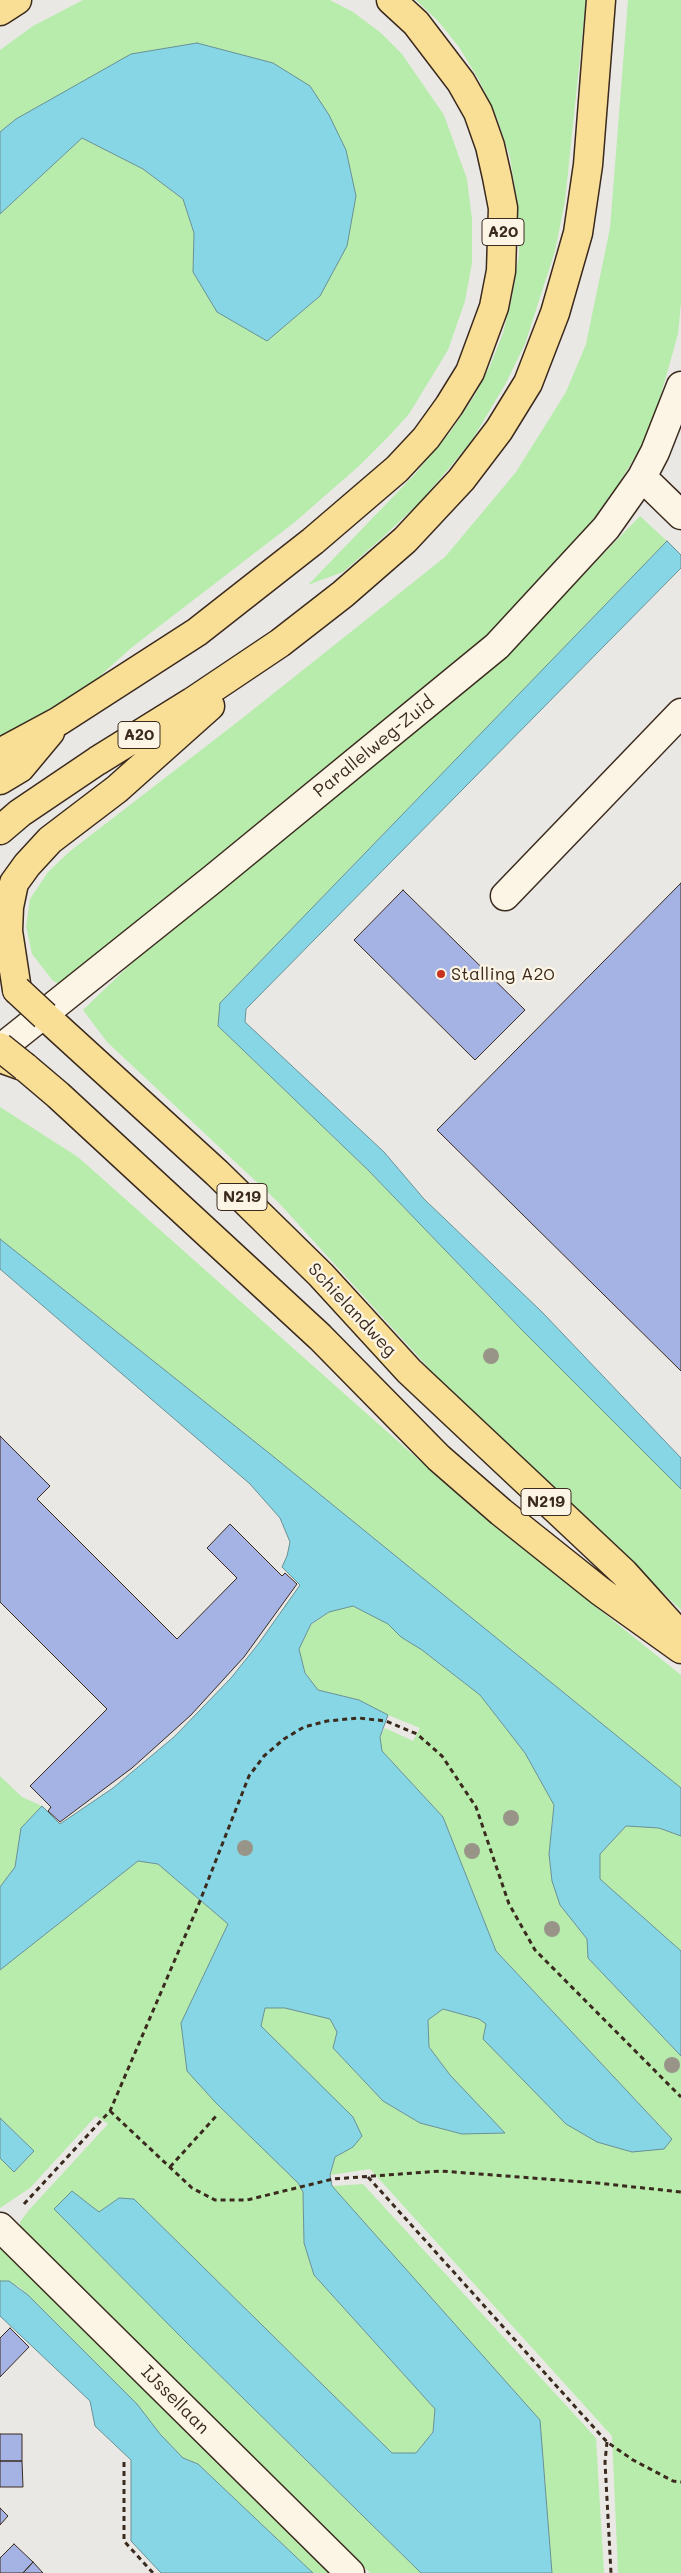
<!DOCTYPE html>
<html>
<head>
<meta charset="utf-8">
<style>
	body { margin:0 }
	canvas { display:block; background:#eae8e5 }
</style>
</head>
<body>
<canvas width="681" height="2573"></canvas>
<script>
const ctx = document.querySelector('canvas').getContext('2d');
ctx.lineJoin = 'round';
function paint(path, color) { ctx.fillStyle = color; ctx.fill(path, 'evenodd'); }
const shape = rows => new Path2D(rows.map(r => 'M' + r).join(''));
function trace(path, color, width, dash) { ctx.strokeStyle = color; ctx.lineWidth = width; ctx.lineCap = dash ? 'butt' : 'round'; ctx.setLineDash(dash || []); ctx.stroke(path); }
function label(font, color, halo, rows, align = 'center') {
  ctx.font = font + ' Mali,sans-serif'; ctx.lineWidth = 4.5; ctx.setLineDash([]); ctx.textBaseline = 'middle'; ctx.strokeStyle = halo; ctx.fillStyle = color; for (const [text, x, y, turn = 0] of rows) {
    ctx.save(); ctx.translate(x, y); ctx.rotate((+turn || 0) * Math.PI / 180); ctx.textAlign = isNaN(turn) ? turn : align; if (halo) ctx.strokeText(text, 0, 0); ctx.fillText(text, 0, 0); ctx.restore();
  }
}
paint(shape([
	[83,0,330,0,353,12,381,33,402,54,444,115,467,179,472,219,472,263,465,301,448,350,409,414,389,436,359,466,295,522,131,648,90,685,0,739,0,214,82,138,143,169,183,199,194,233,193,273,267,341,320,296,356,196,16,119,0,132,0,50,33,26],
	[416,0,586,0,565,201,555,251,525,344,506,383,471,442,422,500,381,539,343,572,308,585,415,474,451,431,475,395,490,366,503,333,512,297,519,254,518,208,510,157,498,121,479,80,459,47,438,21],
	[628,0,681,0,681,303,678,334,651,430,599,517,477,645,61,985,53,981,32,954,26,926,30,899,48,872,69,852,240,720,445,557,516,472,566,392,586,344,610,228],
	[640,516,667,541,220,1003,218,1026,368,1170,523,1331,681,1489,681,1610,453,1395,279,1203,107,1042,83,1010,138,957,494,667],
	[0,1107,78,1157,473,1508,681,1675,681,1788,269,1453,0,1239],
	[353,1606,388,1624,401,1637,422,1650,480,1695,525,1753,554,1805,549,1854,552,1881,560,1905,587,1939,588,1958,681,2056,681,2573,618,2573,612,2436,370,2169,331,2175,335,2157,353,2147,261,2026,265,2008,285,2008,330,2018,337,2032,333,2048,383,2101,420,2123,462,2134,450,2075,429,2047,428,2020,443,2009,479,2019,672,2139,496,1951,443,1817,382,1751,380,1737,385,1728,413,1741,420,1728,388,1715,359,1700,318,1690,305,1673,299,1649,311,1625,329,1612],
	[0,1776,22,1797,42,1806,21,1828,15,1867,0,1887],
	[626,1826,659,1828,681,1836,681,1951,600,1879,600,1854],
	[138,1861,158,1864,228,1924,181,2023,216,2103,294,2178,303,2192,304,2243,314,2275,435,2409,433,2432,416,2453,392,2453,134,2199,119,2198,99,2212,187,2343,421,2573,370,2573,20,2228,20,2222,29,2210,108,2124,96,2116,30,2188,0,2208,0,2158,14,2172,34,2151,0,2118,0,1970],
	[363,2184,596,2438,604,2573,552,2573,540,2420,332,2186],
	[0,2245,334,2573,313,2573,198,2464,183,2458,160,2434,137,2404,28,2295,18,2286,0,2281]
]), '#b8ecad');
const water = shape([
	[197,43,273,63,310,86,329,115,346,150,356,196,347,246,320,296,267,341,217,312,193,272,194,233,183,199,143,169,82,138,0,214,0,132,16,119,131,54,197,43],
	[667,541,681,555,681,568,246,1009,245,1022,384,1152,424,1199,542,1312,681,1458,681,1489,523,1331,368,1170,218,1026,220,1003,667,541],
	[0,1239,269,1453,681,1788,681,1836,659,1828,626,1826,600,1854,600,1879,681,1951,681,2056,588,1958,587,1939,560,1905,552,1881,549,1854,554,1805,525,1753,480,1695,422,1650,401,1637,388,1624,353,1606,329,1612,311,1624,299,1649,305,1673,318,1690,359,1700,388,1715,380,1737,382,1751,443,1817,496,1951,672,2139,664,2149,632,2152,597,2142,566,2124,483,2039,486,2024,479,2019,443,2009,428,2020,429,2047,450,2075,505,2133,462,2134,420,2123,383,2101,333,2048,337,2032,330,2019,285,2008,265,2008,261,2026,353,2117,362,2136,353,2147,335,2157,330,2175,332,2186,540,2420,552,2573,421,2573,187,2343,54,2209,72,2191,99,2212,119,2198,134,2199,392,2453,416,2453,433,2432,435,2409,314,2275,304,2243,303,2192,298,2183,216,2103,187,2071,181,2023,228,1924,158,1864,138,1861,0,1970,0,1887,15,1867,21,1828,42,1806,60,1824,113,1788,174,1737,231,1678,259,1643,300,1585,282,1567,287,1556,290,1542,280,1518,250,1484,0,1269,0,1239],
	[0,2118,34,2151,14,2172,0,2158,0,2118],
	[0,2281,9,2281,28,2295,137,2404,160,2434,183,2458,198,2464,313,2573,161,2573,131,2541,131,2460,95,2426,90,2401,0,2316,0,2281]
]);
paint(water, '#87d6e5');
trace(water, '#699195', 1);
const building = shape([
	[681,883,681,1371,437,1130,681,883],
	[403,890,525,1010,475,1060,354,940,403,890],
	[0,1436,50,1486,37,1499,177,1639,237,1578,207,1548,230,1524,282,1576,285,1573,297,1584,244,1657,191,1715,132,1768,60,1822,48,1811,51,1807,30,1786,107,1709,0,1602,0,1436],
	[10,2328,29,2347,0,2377,0,2338,10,2328],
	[0,2434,22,2434,22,2461,0,2461,0,2434],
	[0,2461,22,2461,23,2487,0,2487,0,2461],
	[0,2508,8,2516,0,2525,0,2508],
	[14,2544,33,2562,23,2573,0,2573,0,2558,14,2544],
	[33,2562,43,2573,23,2573,33,2562]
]);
paint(building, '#a4b3e3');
trace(building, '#3b2a1e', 1);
const minor = shape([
	[642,477,681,515],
	[505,896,681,713],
	[0,1049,214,878,497,646,606,528,642,477,655,452,681,386],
	[0,2227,350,2573]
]);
const major = shape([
	[45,1016,217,1173,321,1275,409,1371,624,1573,679,1634],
	[3,1059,25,1067,58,1095,320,1337,439,1458,501,1512,600,1591,681,1649]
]);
const highway = shape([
	[0,11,17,0],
	[0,753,59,721,197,632,313,541,397,469,426,438,449,406,470,372,494,307,501,271,503,208,497,177,490,146,478,112,461,82,416,23,391,0],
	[0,780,20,768,50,732],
	[0,830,20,813,97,761,192,702,280,643,343,594,405,540,461,480,499,430,528,383,555,313,578,233,588,165,601,0],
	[17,990,8,931,9,907,14,883,27,865,50,840,117,789,210,706]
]);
trace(minor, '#3b2a1e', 31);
trace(major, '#3b2a1e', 31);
trace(highway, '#3b2a1e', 31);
trace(shape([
	[110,2111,192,2188,215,2200,247,2200,333,2179,441,2171,597,2183,681,2192],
	[170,2167,218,2114],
	[368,2177,607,2442,633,2460,673,2481,681,2482],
	[24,2204,110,2111,198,1906,249,1776,264,1756,284,1739,304,1727,327,1721,359,1718,386,1721,417,1734,442,1756,476,1807,509,1904,535,1950,681,2097],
	[607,2442,605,2462,611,2573],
	[124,2462,124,2541,153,2573]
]), '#3b2a1e', 3, [5, 4]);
trace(minor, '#fcf5e5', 28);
trace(major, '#f9df96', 28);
trace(highway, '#f9df96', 28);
const majorBridge = shape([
	[17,990,45,1016],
	[0,1047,25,1067]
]);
trace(majorBridge, '#3b2a1e', 31, []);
trace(majorBridge, '#f9df96', 28);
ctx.fillStyle = '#989588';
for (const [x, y] of [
	[491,1356],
	[511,1818],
	[245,1848],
	[472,1851],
	[552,1929],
	[672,2065]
]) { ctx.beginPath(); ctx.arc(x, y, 8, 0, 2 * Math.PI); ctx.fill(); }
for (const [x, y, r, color] of [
	[441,974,5,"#c8321e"]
]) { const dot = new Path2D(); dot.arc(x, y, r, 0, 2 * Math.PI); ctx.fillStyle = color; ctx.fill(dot); trace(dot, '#fcf5e5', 2); }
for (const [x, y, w] of [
	[503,232,42],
	[139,735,42],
	[242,1197,50],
	[546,1502,50]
]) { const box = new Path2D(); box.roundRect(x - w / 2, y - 13.5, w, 27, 4); ctx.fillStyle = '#fcf5e5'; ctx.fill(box); trace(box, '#3b2a1e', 1); }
label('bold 16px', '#3b2a1e', null, [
	["A20",503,232],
	["A20",139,735],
	["N219",242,1197],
	["N219",546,1502]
]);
label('18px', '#3b2a1e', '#fcf5e5', [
	["Parallelweg-Zuid",374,747,-39],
	["Schielandweg",352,1310,47],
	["IJssellaan",175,2400,45]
]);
label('18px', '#3b2a1e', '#fcf5e5', [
	["Stalling A20",451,974]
], 'left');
</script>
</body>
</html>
